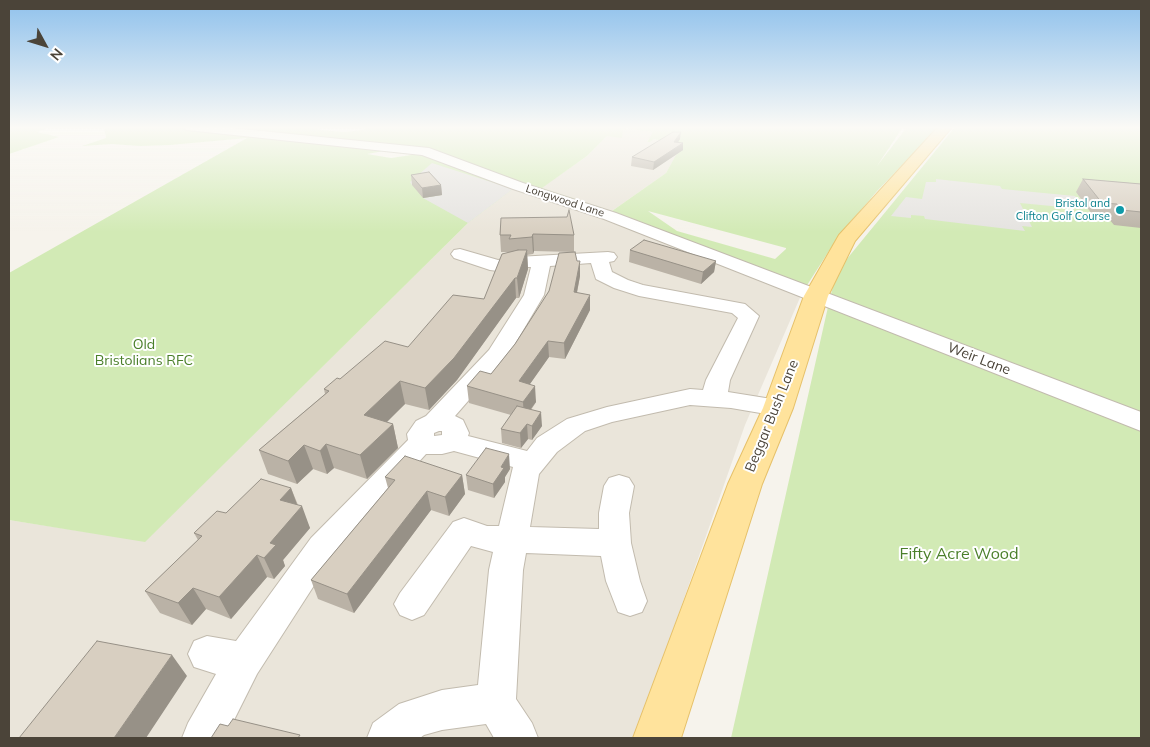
<!DOCTYPE html>
<html>
<head>
<meta charset="utf-8">
<style>
	body { margin:0 }
	#map { position:relative; width:1150px; height:747px; overflow:hidden; background:#f6f3ec; font-family:Mulish,sans-serif }
	canvas { display:block }
	.frame { position:absolute; inset:0; border:10px solid #4b4439; pointer-events:none }
	.north { position:absolute; left:20px; top:20px; width:50px; height:50px; -webkit-text-stroke:4px #fff; paint-order:stroke; rotate:129deg; font-size:14px; font-weight:700; line-height:20px; text-align:center; color:#4b4439 }
	.north::after { content:''; display:block; margin:auto; width:18px; height:22px; background:#4b4439; clip-path:polygon(50% 0,100% 100%,50% 72%,0 100%) }
</style>
</head>
<body>
<div id="map">
<canvas width="1150" height="747"></canvas>
<div class="frame"></div>
<div class="north">N</div>
</div>
<script>
const ctx = document.querySelector('canvas').getContext('2d');
ctx.lineJoin = 'round';
function paint(path, color) { ctx.fillStyle = color; ctx.fill(path, 'evenodd'); }
const shape = rows => new Path2D(rows.map(r => 'M' + r).join(''));
function trace(path, color, width, dash) { ctx.strokeStyle = color; ctx.lineWidth = width; ctx.lineCap = dash ? 'butt' : 'round'; ctx.setLineDash(dash || []); ctx.stroke(path); }
function label(font, color, halo, rows, align = 'center') {
  ctx.font = font + ' Mulish,sans-serif'; ctx.lineWidth = 4; ctx.setLineDash([]); ctx.textBaseline = 'middle'; ctx.strokeStyle = halo; ctx.fillStyle = color; for (const [text, x, y, turn = 0] of rows) {
    ctx.save(); ctx.translate(x, y); ctx.rotate((+turn || 0) * Math.PI / 180); ctx.textAlign = isNaN(turn) ? turn : align; if (halo) ctx.strokeText(text, 0, 0); ctx.fillText(text, 0, 0); ctx.restore();
  }
}
paint(shape([
	[623,128,654,132,647,142,654,139,682,146,666,173,612,211,541,188,587,156,607,136],
	[513,189,622,222,802,293,745,425,635,738,9,738,9,520,145,541,468,223]
]), '#eae5da');
paint(shape([
	[9,127,51,127,37,132,59,137,9,154],
	[104,127,315,127,320,130,344,132,362,130,369,127,903,127,877,166,907,127,939,127,877,191,836,240,802,293,622,222,513,189,468,223,145,542,9,520,9,273,247,138,170,145,140,146,112,144,82,146,106,138],
	[623,128,653,132,647,142,650,142,654,139,681,146,666,173,612,211,542,188,587,156,607,136,622,138],
	[406,147,431,152,391,158,367,154],
	[648,211,786,248,786,249,775,259,677,231],
	[955,127,1141,127,1141,738,731,738,830,298,837,271]
]), '#d2eab5');
paint(shape([
	[432,163,513,189,468,223,423,198,442,195,412,185,410,182],
	[936,179,1000,186,1002,189,1075,196,1083,209,1020,203,1032,227,1022,226,1025,231,925,219,924,216,911,215,911,218,891,216,906,197,922,199,926,182,936,182]
]), '#e5e3e0');
const minor = shape([
	[181,127,222,127,429,148,523,183,616,213,1141,412,1141,431,604,219,513,189,422,155,187,130,181,127],
	[460,249,498,260,517,257,608,252,614,253,617,257,614,261,609,262,612,272,628,280,643,285,745,304,759,316,730,380,728,392,778,400,787,402,791,408,787,414,778,416,731,408,690,405,612,422,585,431,557,452,539,474,530,527,599,529,599,513,604,486,609,478,619,475,629,478,634,486,629,513,631,543,640,581,647,601,642,612,630,616,618,612,606,581,601,556,526,553,523,570,516,699,532,723,538,738,494,738,486,724,442,730,424,735,420,738,367,738,373,723,399,704,442,690,478,685,489,570,493,552,471,546,424,615,412,620,400,615,394,604,400,593,453,522,464,518,487,526,499,526,513,467,454,451,442,454,426,454,333,556,257,674,225,738,182,738,188,723,216,674,194,667,188,654,194,641,207,636,236,641,311,538,408,440,407,434,416,421,426,416,489,350,524,295,531,267,519,267,506,272,490,270,454,258,451,254,454,250,460,249],
	[591,263,596,279,614,288,639,296,732,313,738,318,706,380,703,390,690,389,607,407,567,419,537,438,527,451,468,436,469,433,463,420,455,416,509,354,544,295,550,266,591,263],
	[439,431,442,431,442,435,434,436,434,433,439,431]
]);
const major = shape([
	[938,127,952,127,855,241,828,296,793,408,762,484,681,738,633,738,728,484,763,408,804,296,839,235,938,127]
]);
trace(minor, '#c2bbae', 2);
trace(major, '#e6c16a', 2);
paint(minor, '#fff');
paint(major, '#ffe39c');
paint(shape([
	[680,139,678,142,683,143,683,150,653,170,631,166,632,157],
	[411,175,441,185,442,195,423,198,412,185],
	[1083,179,1141,184,1141,228,1114,225,1109,219,1094,217,1076,192],
	[501,218,574,235,574,252,580,276,577,293,590,310,565,359,549,357,530,384,536,402,531,410,542,426,532,440,528,439,521,448,502,443,501,429,511,415,469,403,467,386,491,374,515,344,549,291,572,252,534,251,533,254,527,255,528,269,519,298,516,298,457,380,429,410,405,404,386,422,393,424,398,448,367,479,334,468,327,474,313,469,297,484,268,474,259,450,325,394,324,389,340,379,408,347,484,299,510,252,501,252,500,235],
	[630,250,716,261,714,272,701,284,629,262],
	[510,469,505,477,505,482,494,498,468,490,466,475],
	[462,475,465,494,449,516,431,510,354,613,318,599,311,580,388,488,385,477],
	[291,488,298,505,310,528,283,560,285,566,274,579,267,577,231,619,206,609,192,625,160,613,145,591,198,540,194,533,226,513]
]), '#bab2a6');
paint(shape([
	[681,132,680,139,674,149,683,143,683,150,653,170,654,162,674,142],
	[441,185,442,195,423,198,422,188],
	[533,234,534,251,533,254,532,237],
	[527,250,528,269,519,298,517,278],
	[580,261,580,276,574,307,574,292],
	[716,261,714,272,701,284,703,272],
	[515,278,516,298,457,380,429,410,425,388],
	[590,295,590,310,565,359,564,343],
	[548,341,549,357,520,398,519,381],
	[400,381,405,404,370,439,364,415],
	[535,386,536,402,524,418,523,402],
	[541,412,542,426,532,440,532,426],
	[393,424,398,448,367,479,360,455],
	[527,424,528,439,521,448,520,433],
	[326,444,334,468,327,474,320,451],
	[304,445,313,469,297,484,288,461],
	[509,454,510,469,505,477,505,482,494,498,493,484,501,467],
	[462,475,465,494,449,516,445,497],
	[291,488,299,510,302,506,310,528,283,560,285,566,274,579,264,558,270,543,280,500],
	[427,491,431,510,354,613,347,594],
	[257,555,267,577,231,619,219,597],
	[193,588,206,609,192,625,178,603],
	[172,655,187,676,146,738,114,738]
]), '#979187');
const building = shape([
	[673,132,681,132,674,142,683,143,654,162,632,157,673,132],
	[429,172,441,185,422,188,411,175,429,172],
	[1083,179,1141,184,1141,212,1122,210,1117,204,1102,203,1083,179],
	[569,210,574,235,533,234,532,237,509,239,511,235,500,235,501,218,567,217,569,210],
	[644,240,716,261,703,272,630,250,644,240],
	[518,250,527,250,517,278,515,278,454,358,425,388,400,381,364,415,393,424,360,455,326,444,320,451,304,445,288,461,259,450,329,391,324,389,337,378,340,379,385,341,408,347,453,295,484,299,502,254,518,250],
	[575,252,577,261,580,261,574,292,590,295,564,343,548,341,519,381,535,386,523,402,467,386,480,371,491,374,515,344,549,291,559,253,575,252],
	[517,406,541,412,532,426,527,424,520,433,501,429,517,406],
	[486,448,509,454,501,467,504,468,493,484,466,475,486,448],
	[405,456,462,475,445,497,427,491,347,594,311,580,395,480,385,477,405,456],
	[261,479,291,488,280,500,302,506,270,543,276,545,264,558,257,555,219,597,193,588,178,603,145,591,202,536,194,533,217,511,226,513,261,479],
	[97,641,172,655,114,738,19,738,97,641],
	[233,719,300,735,298,738,211,738,220,724,228,726,233,719]
]);
paint(building, '#d8cfc1');
trace(building, '#979187', 1);
const sky = ctx.createLinearGradient(0, 0, 0, 232);
sky.addColorStop(0, '#8fc1ec');
sky.addColorStop(0.55, '#fbfaf6');
sky.addColorStop(1, '#fbfaf600');
ctx.fillStyle = sky;
ctx.fillRect(0, 0, 1150, 232);
for (const [x, y, r, color] of [
	[1120,210,5,"#0f9aa8"]
]) { const dot = new Path2D(); dot.arc(x, y, r, 0, 2 * Math.PI); ctx.fillStyle = color; ctx.fill(dot); trace(dot, '#fff', 2); }
label('11px', '#4b4439', '#fff', [
	["Longwood Lane",565,201,18]
]);
label('11px', '#0d838f', '#fff', [
	["Bristol and",1110,204],
	["Clifton Golf Course",1110,217]
], 'right');
label('14px', '#4a7f2a', '#fff', [
	["Old",144,345],
	["Bristolians RFC",144,361]
]);
label('14px', '#4b4439', '#fff', [
	["Weir Lane",979,359,21],
	["Beggar Bush Lane",772,416,-68]
]);
label('16px', '#4a7f2a', '#fff', [
	["Fifty Acre Wood",959,554]
]);
</script>
</body>
</html>
